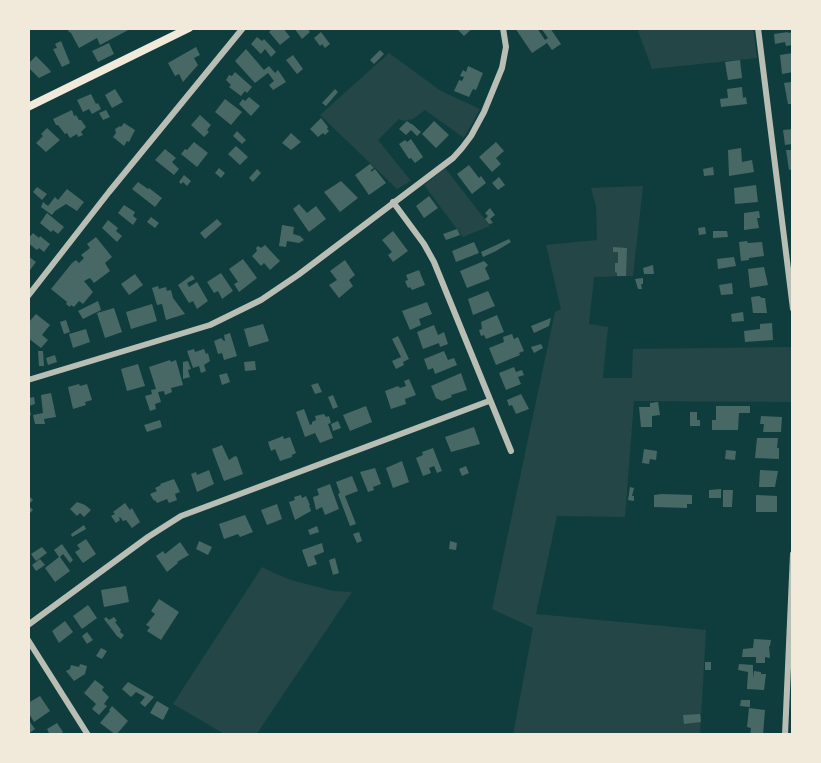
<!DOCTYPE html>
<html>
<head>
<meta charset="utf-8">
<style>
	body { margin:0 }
	#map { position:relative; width:821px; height:763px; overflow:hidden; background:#0f3d3e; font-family:"Titillium Web",sans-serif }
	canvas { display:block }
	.frame { position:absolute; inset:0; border:30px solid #f1e9da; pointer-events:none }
</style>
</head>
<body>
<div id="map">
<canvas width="821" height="763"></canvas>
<div class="frame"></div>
</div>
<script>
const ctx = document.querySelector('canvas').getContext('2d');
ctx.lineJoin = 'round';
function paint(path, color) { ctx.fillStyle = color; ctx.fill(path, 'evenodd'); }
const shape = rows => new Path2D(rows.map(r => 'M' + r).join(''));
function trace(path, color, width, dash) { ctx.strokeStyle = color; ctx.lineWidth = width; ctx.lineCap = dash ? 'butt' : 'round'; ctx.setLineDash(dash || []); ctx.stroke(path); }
paint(shape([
	[637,28,753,28,757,58,652,69],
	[389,53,441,91,480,109,464,138,425,110,413,119,404,121,399,119,378,140,411,181,397,189,320,115],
	[445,168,490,226,463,237,424,185],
	[643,186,633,276,594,277,589,324,608,327,603,378,632,378,633,349,791,347,793,402,634,401,625,517,557,516,536,614,706,630,700,735,513,735,533,628,492,609,555,312,561,309,546,245,597,240,596,206,591,188],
	[262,567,274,573,291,580,333,591,352,592,256,735,226,735,173,704]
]), '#244646');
paint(shape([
	[70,28,132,28,100,45,97,38,79,48,71,33,68,31],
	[273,28,283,28,290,37,280,45,269,32],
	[294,28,307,28,310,32,302,39],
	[456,28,473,28,464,36],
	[515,28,537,28,545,40,548,38,541,28,550,28,561,44,552,50,547,43,532,53],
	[321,32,330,44,325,48,322,44,320,46,314,38],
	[788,32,788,33,793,32,793,45,786,46,785,42,775,44,774,34],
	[257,37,262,41,264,39,276,52,271,57,265,49,261,54,251,44],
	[61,41,70,63,62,67,53,49,57,48,55,44],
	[109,43,114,54,98,62,92,51],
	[196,47,200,55,194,58,198,65,183,82,179,74,175,76,168,63],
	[246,49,264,70,269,66,275,73,278,70,286,82,273,90,269,85,274,81,268,73,255,83,235,61],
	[380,50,384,54,374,64,370,60],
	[793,53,793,72,782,74,780,55],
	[293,55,303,69,297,74,286,60],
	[36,56,48,68,51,72,39,78,28,67,28,64],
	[740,60,742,78,728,80,725,62],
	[468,66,483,73,476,90,473,89,469,97,454,91,459,80,462,81,464,77,460,76,463,70,466,72],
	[235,72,252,87,247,93,245,91,241,96,229,87,231,85,226,80,229,75,232,76],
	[791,82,793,83,793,104,788,104,784,83],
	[742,87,743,98,746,97,747,104,721,107,720,99,728,98,727,89],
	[115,89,123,102,112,108,105,95],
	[335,89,338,92,326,106,322,103],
	[91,94,96,104,98,103,101,109,92,114,89,109,83,112,77,100],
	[249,97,260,106,251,116,239,104,243,99,245,101],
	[225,99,242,112,231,125,215,112],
	[72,110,74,116,76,115,79,120,81,120,86,127,81,132,83,135,78,137,77,134,70,138,67,133,65,134,58,125,56,125,53,119],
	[106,110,110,117,103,120,99,113],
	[200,115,211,125,207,130,209,132,204,137,191,125],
	[321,118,328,127,327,129,329,131,325,135,323,133,318,137,310,129],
	[407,121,411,124,412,124,421,132,417,136,411,130,406,135,399,129],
	[434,121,449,135,436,148,422,134],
	[124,123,135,130,129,142,127,141,124,146,113,137,116,133,115,129,120,126,121,127],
	[47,128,60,140,46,152,36,143,43,136,41,134],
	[793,129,793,144,785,145,783,130],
	[237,131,246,140,242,144,233,136],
	[291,133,301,142,291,150,282,143],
	[411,139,423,157,415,163,411,158,409,159,399,144,405,140,407,142],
	[194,142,208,153,197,167,181,154,185,149,187,150],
	[496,142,504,151,496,158,501,164,492,172,479,157],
	[236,146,248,157,240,165,228,154],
	[741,148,742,162,752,160,754,172,729,176,728,150],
	[165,149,176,158,172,162,179,169,174,175,155,160],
	[786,150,793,150,793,169,789,170],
	[370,164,374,168,371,170,371,172,375,169,386,183,369,195,355,175],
	[469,165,479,178,481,176,486,183,472,194,457,174],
	[713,167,714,175,704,176,703,169],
	[219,168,225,173,221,178,215,173],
	[257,169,261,173,253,182,249,178],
	[184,175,191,181,187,186,183,182,181,184,179,182],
	[499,177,505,185,498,190,492,183],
	[341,181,358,198,340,212,324,192],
	[138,182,148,189,149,188,162,198,155,207,132,189],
	[756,185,758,202,735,204,734,188],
	[37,187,47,194,42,200,33,192],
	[67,189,84,202,77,211,66,204,55,211,52,215,41,207,43,202,48,206,55,197,58,200],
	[429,196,438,208,424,218,416,206],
	[299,204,307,213,316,206,326,219,309,232,293,209],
	[124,205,135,212,133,216,137,219,133,225,118,213],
	[490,208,495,215,490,219,493,223,489,224,485,219,488,216,485,213],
	[759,211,760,218,757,218,759,228,744,230,744,213],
	[47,213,64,227,58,234,53,230,51,232,40,223],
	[151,217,159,223,155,228,147,222],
	[217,219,222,224,205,239,200,233],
	[108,220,118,228,116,231,122,236,117,242,102,228],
	[282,225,294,227,293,234,300,236,304,240,299,243,287,241,286,247,279,246],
	[705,227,706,234,699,235,698,228],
	[457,229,460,235,446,240,443,234],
	[393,231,408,251,393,262,388,255,392,252,382,240],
	[713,231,727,231,728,237,713,238],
	[33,233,39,238,40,236,50,244,44,252,39,248,37,250,28,243,28,239],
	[96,237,112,257,105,263,110,271,94,283,90,278,84,281,93,292,83,304,79,301,74,307,71,305,70,307,66,304,67,302,51,289,72,263,76,260,79,263,84,258,81,255,90,248,87,244],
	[509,239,511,242,496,251,483,257,481,252],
	[747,241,748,243,762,242,764,256,749,258,749,260,741,261,739,242],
	[474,242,479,253,456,262,452,251],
	[265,245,280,261,270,270,264,263,261,266,252,256,257,251,256,248,258,246,261,248],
	[613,247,627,248,626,276,617,276,617,273,615,272,615,263,618,263,618,252,613,252],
	[28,256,36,262,30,270,28,268],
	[734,257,736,266,718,269,717,259],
	[243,259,257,278,239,292,234,284,238,282,229,269],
	[345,260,355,275,349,280,353,286,339,298,329,285,337,280,330,271],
	[484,261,488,265,485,268,490,279,467,288,460,271],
	[653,265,654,274,644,274,643,268],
	[764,267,768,285,750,288,748,269],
	[419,270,425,285,412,290,410,287,408,288,405,281,408,280,406,275],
	[221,273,233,291,222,299,218,291,214,293,207,282],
	[135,274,143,285,129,295,121,284],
	[192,275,195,279,187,283,189,287,197,282,208,301,197,309,193,301,189,303,178,285],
	[643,278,643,284,641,284,642,289,638,289,635,279],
	[732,283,733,294,721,295,719,285],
	[158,286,159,289,166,287,167,291,171,290,173,298,185,314,166,320,162,304,157,305,152,288],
	[488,291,495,306,473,315,468,299],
	[759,296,762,298,765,298,767,313,753,313,751,297],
	[98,301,101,310,83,319,78,311],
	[427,302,432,314,419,319,421,325,410,330,402,311],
	[152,304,157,321,131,329,126,312],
	[114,308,122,332,105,338,97,313],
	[743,312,744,321,732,322,731,314],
	[36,314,50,325,42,335,48,340,41,348,28,338,28,323],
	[497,315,504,332,486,339,484,335,481,336,479,330,482,329,481,322],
	[551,318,549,326,534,333,531,326],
	[66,320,70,332,64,334,60,322],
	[772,323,773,340,745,342,744,331,760,329,760,324],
	[263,324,269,341,249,347,244,329],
	[434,325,438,335,444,332,448,344,440,347,439,343,423,349,417,332],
	[86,329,90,342,73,348,69,334],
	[230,333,237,356,224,360,222,353,218,354,214,341,221,338,224,341,225,341,224,335],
	[512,334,514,339,518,337,524,351,519,353,520,355,496,365,489,348,504,342,503,337],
	[398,336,409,359,403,362,404,365,396,369,392,361,401,357,392,339],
	[541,344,543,348,534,353,531,347],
	[194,349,195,352,204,349,206,354,208,353,210,361,204,365,206,371,201,373,199,366,193,368,187,351],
	[38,351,43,351,44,366,39,366],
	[444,351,448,360,454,358,457,365,435,374,433,368,428,370,424,359],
	[55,355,57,362,48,365,46,358],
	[170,360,171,362,176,360,183,385,171,388,172,392,165,395,164,391,158,392,161,402,155,404,156,409,150,411,145,396,152,394,151,390,156,389,149,367],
	[188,361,191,369,188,370,190,377,183,379,183,362],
	[255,361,256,370,245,371,244,362],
	[138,364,145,386,127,391,121,369],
	[514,367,516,372,522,370,524,375,518,377,521,384,506,390,499,373],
	[227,373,230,382,222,385,219,375],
	[461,373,467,390,451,395,452,397,442,401,436,398,431,386],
	[409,379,416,395,405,399,406,404,391,409,385,391,398,386,400,388,406,386,404,381],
	[318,383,322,392,315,394,311,385],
	[79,384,80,386,87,384,92,400,85,402,86,405,73,409,68,387],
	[51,393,56,417,44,419,45,424,35,424,33,415,43,413,41,395],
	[521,394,529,409,516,414,512,405,509,406,507,400],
	[333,395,338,407,333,409,328,397],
	[34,397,35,404,29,406,31,415,28,416,28,398],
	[658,402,660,415,652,416,652,427,641,427,639,407,650,407,650,403],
	[366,406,372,422,350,431,343,415],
	[716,406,750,406,750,413,739,413,738,430,712,430,712,420,716,420],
	[304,409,310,425,312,424,312,422,316,420,315,416,324,414,326,417,329,416,331,423,328,424,333,438,320,443,315,433,305,437,296,412],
	[690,412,697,412,697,420,700,420,700,426,690,426],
	[761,416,782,417,781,432,763,432,764,424,760,424],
	[160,420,162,427,147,432,144,425],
	[338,421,341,428,333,431,331,424],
	[474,427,480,444,451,452,445,437],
	[283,436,284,439,290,437,296,453,292,455,292,457,280,461,275,449,271,451,268,442],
	[757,438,778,438,777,448,779,448,779,459,755,458],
	[222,445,229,460,235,456,237,457,243,474,224,481,212,449],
	[433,448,442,471,437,473,434,466,429,468,431,473,423,476,416,458,423,455,422,452],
	[644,449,657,451,656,460,650,459,649,464,642,463],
	[726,450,736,451,735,460,725,459],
	[402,461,409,482,393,488,386,468],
	[466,466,469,473,462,476,459,469],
	[375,468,381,484,373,487,374,490,368,492,360,472],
	[209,470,214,484,197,492,191,474,196,472,197,475],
	[760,470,778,471,775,487,759,487],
	[352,476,358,491,345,496,356,524,350,526,338,494,340,493,336,482],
	[174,479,180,492,175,494,177,500,169,503,167,499,157,503,155,500,154,501,150,494,157,491,155,488,161,485,160,484],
	[330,484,339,509,325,515,322,507,316,510,313,497,319,495,317,489],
	[630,487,634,488,632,496,634,496,634,501,628,500],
	[721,489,721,498,709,498,709,490],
	[723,490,733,490,732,507,723,507],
	[662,494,692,495,692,504,687,504,687,508,654,507,654,495],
	[28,495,33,500,28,505,33,510,28,515],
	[301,495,302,498,306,496,310,505,309,505,311,511,295,520,289,502,295,500,294,497],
	[756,495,777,496,777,512,756,512],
	[77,502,85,505,91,510,84,517,80,513,77,516,70,509],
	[125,503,130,510,132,508,140,522,132,528,126,520,123,521,120,517,119,518,120,520,116,523,111,516,115,514,113,512],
	[277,504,282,519,267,525,261,510],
	[245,515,253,532,240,537,238,534,224,539,219,524],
	[84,525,86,529,72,537,71,534],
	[317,526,319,532,310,535,308,530],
	[359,532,362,541,357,543,353,534],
	[86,539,96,554,83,563,75,552,80,549,77,545],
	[199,541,212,547,208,555,196,549],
	[450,541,457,543,456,550,449,549],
	[180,542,189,555,177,562,178,563,167,572,156,556,163,551,165,554],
	[322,543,324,552,314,556,317,564,308,567,302,550],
	[62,544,73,560,70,563,63,554,60,557,70,571,55,582,45,568,59,557,54,550],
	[42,547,47,553,36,561,31,554],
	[335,558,339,573,333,575,329,560],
	[40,559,45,565,36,571,32,565],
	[126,586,129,602,104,607,101,590],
	[159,599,179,612,161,640,147,631,150,627,146,625,155,614,151,611],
	[88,605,97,618,82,629,73,616],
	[106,617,109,620,114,617,117,621,115,622,121,630,120,632,124,635,121,639,117,636,104,619],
	[65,621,73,632,59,643,52,631],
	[87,632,93,640,87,644,82,636],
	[754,639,771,640,770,646,769,646,770,658,765,657,765,663,756,663,756,657,742,657,743,649,753,648],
	[101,648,107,651,102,659,96,656],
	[705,662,711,662,711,670,705,670],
	[80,664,87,666,85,674,74,681,66,671,70,669,71,665,79,667],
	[739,664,753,665,753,678,754,671,761,672,761,674,766,674,764,690,747,689,748,672,738,670],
	[95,680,104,687,102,690,109,697,104,704,107,706,99,715,92,709,96,704,84,693],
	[128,682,154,697,145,707,140,703,145,697,136,692,131,697,122,689],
	[40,696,50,711,34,722,28,712,28,703],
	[741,700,750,700,750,707,740,706],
	[157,701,169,708,163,720,150,713],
	[112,706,128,721,116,735,100,723,110,711,109,710],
	[749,708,765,710,763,735,750,735,751,728,747,727],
	[700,714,701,722,684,724,683,715],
	[30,722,35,729,28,734,28,723],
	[57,723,63,732,59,735,46,735,49,733,47,729]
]), '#486865');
trace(shape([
	[758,28,793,309],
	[393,202,424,244,434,262,511,451],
	[28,296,109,192,243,28],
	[28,380,210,325,261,300,298,275,453,158,462,148,471,136,484,112,502,68,506,47,503,28],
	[28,625,148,537,181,516,489,401],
	[28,640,88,735],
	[785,735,793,554]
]), '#b8beb3', 6);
trace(shape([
	[28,107,189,28]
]), '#f1e9da', 8);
</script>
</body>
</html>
